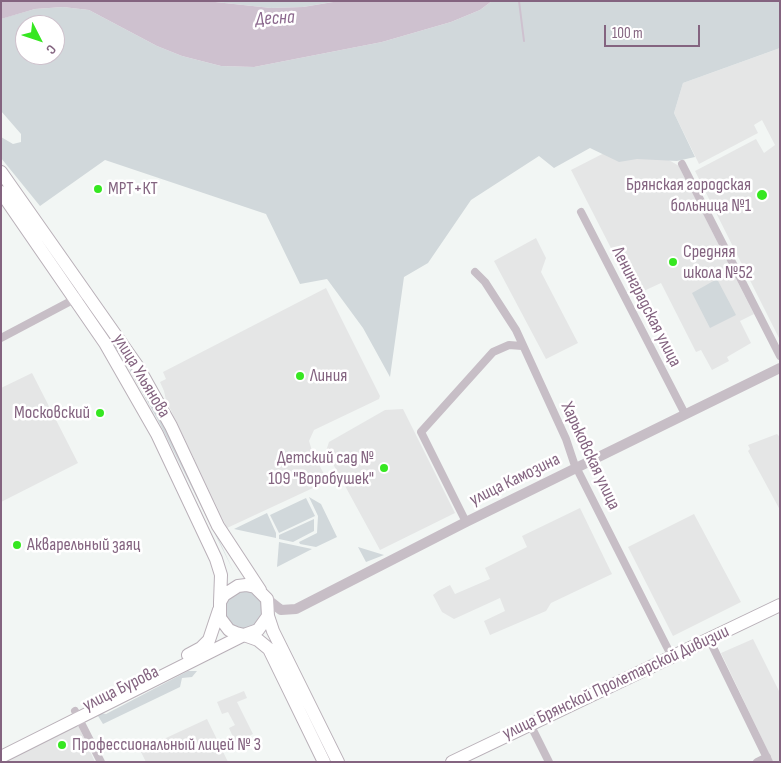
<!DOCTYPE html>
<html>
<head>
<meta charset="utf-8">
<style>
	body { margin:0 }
	#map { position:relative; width:781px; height:763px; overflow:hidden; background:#f2f6f4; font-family:"Sofia Sans Condensed",sans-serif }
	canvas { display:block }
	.frame { position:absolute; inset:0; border:2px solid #846480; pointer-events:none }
	.north { position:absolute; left:15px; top:15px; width:50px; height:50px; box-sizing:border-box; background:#fff; border:1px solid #cec1cc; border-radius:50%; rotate:131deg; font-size:14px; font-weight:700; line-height:20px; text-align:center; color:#846480 }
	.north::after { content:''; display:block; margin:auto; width:18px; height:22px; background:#36e721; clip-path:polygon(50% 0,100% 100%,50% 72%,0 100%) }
	.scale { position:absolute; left:604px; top:25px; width:96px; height:22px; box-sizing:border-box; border:2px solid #846480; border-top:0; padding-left:6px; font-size:15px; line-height:18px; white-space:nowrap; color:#846480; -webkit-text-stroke:4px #fff; paint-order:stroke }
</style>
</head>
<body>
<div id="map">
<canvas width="781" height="763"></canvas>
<div class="frame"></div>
<div class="north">С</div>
<div class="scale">100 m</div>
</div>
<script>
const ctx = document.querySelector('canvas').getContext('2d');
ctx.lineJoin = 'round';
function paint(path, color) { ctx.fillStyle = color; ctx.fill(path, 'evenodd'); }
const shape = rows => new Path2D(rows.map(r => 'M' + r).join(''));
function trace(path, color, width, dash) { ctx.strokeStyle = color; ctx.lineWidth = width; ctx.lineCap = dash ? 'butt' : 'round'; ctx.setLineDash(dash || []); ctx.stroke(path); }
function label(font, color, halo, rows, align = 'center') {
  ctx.font = font + ' "Sofia Sans Condensed",sans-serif'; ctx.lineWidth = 5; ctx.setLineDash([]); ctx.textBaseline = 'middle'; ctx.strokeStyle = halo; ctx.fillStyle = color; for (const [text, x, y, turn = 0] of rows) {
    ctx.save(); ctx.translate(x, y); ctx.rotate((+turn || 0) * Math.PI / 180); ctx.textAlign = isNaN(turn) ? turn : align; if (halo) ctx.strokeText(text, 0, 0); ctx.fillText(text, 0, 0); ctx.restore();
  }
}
paint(shape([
	[780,48,780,340,695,171,756,139,764,153,775,145,762,120,754,125,758,133,699,164,674,113,683,83],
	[640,143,679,166,754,314,740,321,751,343,727,357,729,361,712,370,701,350,696,352,661,283,635,295,571,170,614,148],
	[536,238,546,258,541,272,578,343,546,359,494,261],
	[326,288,380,396,379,399,314,430,309,441,313,454,328,481,227,528,166,400,164,391,160,382,166,379,163,372],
	[32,373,78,463,1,502,1,388],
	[403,409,455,513,380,550,326,451,329,442,385,410],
	[777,434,780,437,780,510,748,451,750,449,748,445],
	[580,508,612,574,551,603,546,611,490,635,484,621,505,611,500,598,454,619,442,612,433,595,438,591,450,585,455,594,490,579,485,568,527,547,522,536],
	[694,514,741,602,673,636,628,547],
	[753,639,780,693,780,762,773,762,721,653],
	[244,691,247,698,237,702,253,734,231,745,228,740,233,737,229,728,235,725,228,712,222,714,217,702],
	[207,719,228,762,146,762,140,750],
	[75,726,79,727,95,762,2,762]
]), '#e5e6e6');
paint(shape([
	[206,1,339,1,303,7,271,8],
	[492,1,780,1,780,48,683,83,674,113,695,157,677,161,637,159,619,162,590,148,554,168,539,156,471,200,428,263,404,277,390,377,363,328,327,279,300,284,266,214,105,160,40,206,1,158,1,137,13,144,21,142,21,134,1,111,1,19,7,17,35,9,63,7,89,10,157,46,182,56,221,66,254,67,382,42,451,22,480,10],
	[25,25,55,25,55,55,25,55],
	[717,279,736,315,710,328,692,293],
	[86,303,125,354,163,422,234,572,160,424,128,367],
	[309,497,321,504,337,537,316,547,300,544,299,542,317,533,318,516],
	[306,498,315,516,279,533,270,515],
	[267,513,276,533,276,538,234,529],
	[314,519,314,531,293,542,279,539,279,535],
	[279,542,312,549,277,567],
	[358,547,384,555,366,562],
	'225 610a19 19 0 1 1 38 0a19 19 0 1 1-38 0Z',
	[188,671,197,671,192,677,182,678,180,687,103,724,98,716,100,713,106,714]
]), '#d1d8db');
paint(shape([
	[1,1,206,1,271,8,303,7,339,1,492,1,480,10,451,22,382,42,254,67,221,66,182,56,157,46,89,10,63,7,35,9,1,19]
]), '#cec1cf');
trace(shape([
	[519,1,524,41]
]), '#cec1cf', 2);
const primary = shape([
	[1,172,138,367,171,426,218,526,260,590],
	[1,192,105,343,157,434,216,559,221,575,220,602],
	[268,616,273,631,338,762],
	[188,655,201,648,209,640,219,610],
	[1,757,244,635,258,630,268,616,267,599,255,587,246,585,238,586,224,595,220,602,220,618,229,630,236,633,244,635,258,640,269,649,324,762],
	[452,762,780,605]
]);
trace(primary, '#b9b0b8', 14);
trace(shape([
	[682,164,780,356],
	[581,212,685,414],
	[475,272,485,282,516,330,566,439,574,463,672,657],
	[1,338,88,292],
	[466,522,421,432,493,352,509,345,522,346],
	[709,639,769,762],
	[75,711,101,762],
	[530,724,549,762],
	[757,762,767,757]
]), '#c7bec6', 8);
trace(shape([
	[267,599,281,610,296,609,466,522,780,368]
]), '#c7bec6', 10);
trace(primary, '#fff', 12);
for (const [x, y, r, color] of [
	[98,189,5,"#36e721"],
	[762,195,6,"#36e721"],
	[673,262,5,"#36e721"],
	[300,376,5,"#36e721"],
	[100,413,5,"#36e721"],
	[384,468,5,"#36e721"],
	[17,545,5,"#36e721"],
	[62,745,5,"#36e721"]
]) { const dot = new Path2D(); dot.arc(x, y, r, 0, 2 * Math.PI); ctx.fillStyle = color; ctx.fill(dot); trace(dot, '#fff', 2); }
label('18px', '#846480', '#fff', [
	["Брянская городская",751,185,"right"],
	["больница №1",751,206,"right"],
	["МРТ+КТ",108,189],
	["Средняя",683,252],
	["школа №52",683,273],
	["Линия",310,376],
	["Московский",90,413,"right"],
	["Детский сад №",374,458,"right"],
	["109 \"Воробушек\"",374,479,"right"],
	["Акварельный заяц",27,545],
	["Профессиональный лицей № 3",72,745]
], 'left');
label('18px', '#846480', '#fff', [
	["Ленинградская улица",646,307,63],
	["улица Ульянова",141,376,59],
	["Харьковская улица",590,456,65],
	["улица Камозина",515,480,-26],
	["улица Брянской Пролетарской Дивизии",616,683,-25],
	["улица Бурова",121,689,-26]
]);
label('italic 19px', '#8c698e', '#fff', [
	["Десна",275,19,-3]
]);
</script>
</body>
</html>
